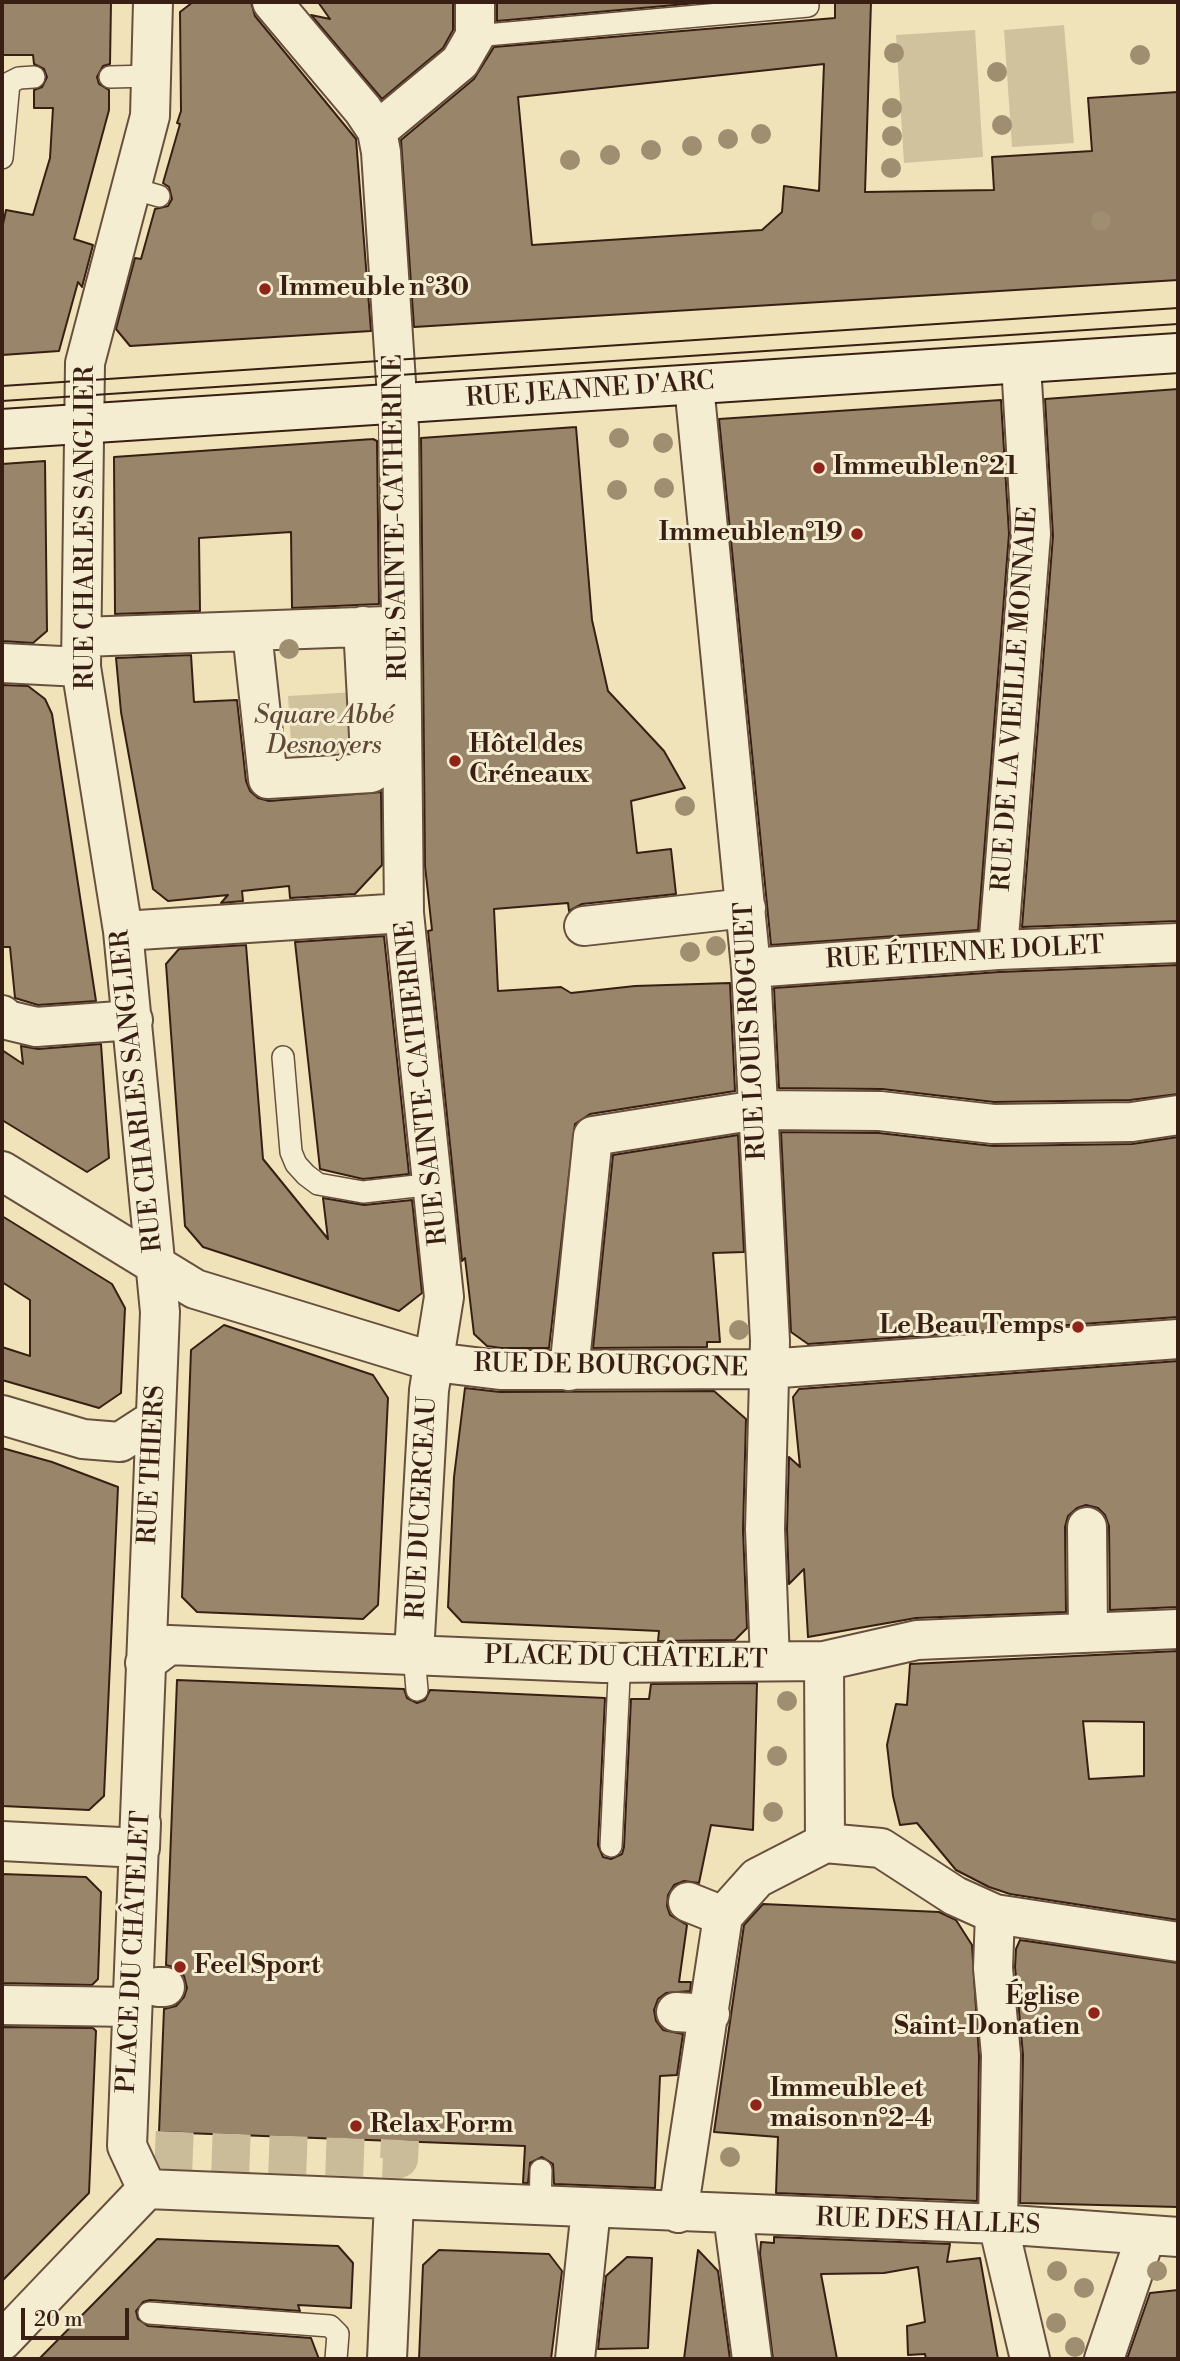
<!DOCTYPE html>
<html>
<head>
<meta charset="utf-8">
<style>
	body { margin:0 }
	#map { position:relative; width:1180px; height:2361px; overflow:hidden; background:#f0e3ba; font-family:"Libre Bodoni",serif }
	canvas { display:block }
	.frame { position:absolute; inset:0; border:4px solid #391f13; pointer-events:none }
	.scale { position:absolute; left:21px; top:2308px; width:108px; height:32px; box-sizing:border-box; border:4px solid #391f13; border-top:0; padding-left:9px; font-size:21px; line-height:24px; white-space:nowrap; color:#391f13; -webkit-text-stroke:5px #f5edd2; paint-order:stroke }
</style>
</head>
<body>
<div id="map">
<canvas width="1180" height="2361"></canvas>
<div class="frame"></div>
<div class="scale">20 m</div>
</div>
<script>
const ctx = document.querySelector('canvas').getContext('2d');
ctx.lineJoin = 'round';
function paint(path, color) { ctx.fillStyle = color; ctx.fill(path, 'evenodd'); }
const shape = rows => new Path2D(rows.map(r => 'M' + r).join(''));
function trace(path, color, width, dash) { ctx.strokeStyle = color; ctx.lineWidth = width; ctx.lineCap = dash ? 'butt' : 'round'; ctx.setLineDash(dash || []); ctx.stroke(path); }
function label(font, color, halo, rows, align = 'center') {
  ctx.font = font + ' "Libre Bodoni",serif'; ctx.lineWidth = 6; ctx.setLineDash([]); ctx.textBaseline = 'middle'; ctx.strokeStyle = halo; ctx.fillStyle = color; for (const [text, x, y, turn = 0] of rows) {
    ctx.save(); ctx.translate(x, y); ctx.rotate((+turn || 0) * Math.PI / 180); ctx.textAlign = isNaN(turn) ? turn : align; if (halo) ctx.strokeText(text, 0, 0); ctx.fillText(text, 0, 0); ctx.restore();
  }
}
paint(shape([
	[1064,25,1074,143,1012,147,1004,30],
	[975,30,983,157,904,163,896,35],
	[356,692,360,768,293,772,288,696]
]), '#d1c29e');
const building = shape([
	[2,2,111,2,110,64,103,66,97,77,99,84,109,90,109,110,74,239,93,245,82,287,78,282,59,351,2,355,2,229,6,210,33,215,50,158,53,108,34,108,34,90,42,87,47,77,44,69,34,64,33,55,2,55,2,2],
	[193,2,251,2,255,16,356,139,371,331,130,346,116,329,135,258,141,259,155,209,168,206,172,199,169,187,163,183,180,124,177,123,181,111,180,12,193,2],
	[318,2,453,2,453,30,443,48,382,99,311,15,330,19,318,2],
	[497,2,709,2,497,21,497,2],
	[835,2,871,2,865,192,994,190,992,157,1092,151,1088,98,1178,92,1178,280,414,327,401,140,474,79,494,47,835,18,835,2],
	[824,64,819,191,784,186,782,212,762,230,532,245,518,97,824,64],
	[1178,389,1178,921,1022,927,1053,536,1045,399,1178,389],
	[1001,400,1009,534,978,930,771,945,719,419,1001,400],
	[576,427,592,620,608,691,664,751,685,788,631,801,637,853,671,849,676,894,582,904,569,911,568,903,494,909,498,991,561,987,571,993,635,986,730,983,735,1091,590,1114,575,1124,549,1348,501,1348,487,1346,474,1334,465,1258,462,1261,428,931,432,930,425,866,421,438,576,427],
	[373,439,377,441,379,604,292,608,291,532,199,538,200,611,115,614,114,457,373,439],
	[45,461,47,631,33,643,2,641,2,464,45,461],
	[191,655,194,702,237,700,246,781,250,791,258,798,269,801,381,792,382,865,355,894,290,898,289,886,242,891,243,901,221,903,228,895,168,901,153,889,121,712,116,658,191,655],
	[2,685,28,686,45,699,52,714,96,1001,38,1005,15,998,10,947,2,947,2,685],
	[384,936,409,1174,363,1179,320,1169,295,942,384,936],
	[246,945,263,1159,328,1239,323,1198,364,1205,412,1200,422,1293,399,1311,203,1247,185,1226,166,964,179,949,246,945],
	[1178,965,1178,1094,1130,1100,994,1102,882,1089,779,1088,774,988,999,972,1178,965],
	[101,1044,109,1158,87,1172,2,1120,2,1050,23,1064,21,1046,38,1049,101,1044],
	[781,1132,879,1133,993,1146,1132,1144,1178,1137,1178,1317,808,1344,791,1332,781,1132],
	[738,1135,744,1252,713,1253,720,1342,707,1342,707,1347,593,1348,613,1155,738,1135],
	[2,1216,112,1284,125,1308,121,1393,99,1408,2,1380,2,1347,30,1356,30,1300,2,1282,2,1216],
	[224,1325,373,1375,388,1398,378,1605,363,1619,197,1612,182,1597,191,1350,224,1325],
	[1178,1361,1178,1607,1110,1610,1109,1526,1105,1515,1098,1508,1086,1505,1077,1508,1068,1516,1065,1527,1066,1612,916,1618,808,1637,804,1569,789,1584,787,1529,789,1457,800,1467,793,1397,799,1389,1178,1361],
	[465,1388,500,1392,714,1391,746,1419,743,1530,747,1628,735,1640,658,1641,659,1631,462,1622,448,1607,454,1477,465,1388],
	[2,1448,52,1462,118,1487,104,1796,89,1810,2,1806,2,1448],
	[1178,1651,1178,1920,1010,1894,989,1887,956,1870,917,1823,900,1825,893,1796,887,1745,896,1704,907,1705,910,1664,1178,1651],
	[1083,1721,1144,1722,1144,1776,1089,1779,1083,1721],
	[177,1680,404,1689,407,1698,417,1703,425,1700,430,1690,605,1698,598,1845,603,1857,611,1859,622,1854,624,1847,631,1699,649,1699,651,1684,757,1683,753,1830,711,1825,699,1883,684,1881,674,1885,668,1895,667,1906,670,1915,687,1925,679,1982,691,1982,690,1991,666,1993,658,1999,654,2010,656,2021,663,2030,683,2034,677,2075,660,2076,655,2188,554,2184,553,2164,542,2157,530,2163,528,2183,523,2183,525,2146,159,2132,164,2009,176,2006,184,1997,187,1988,184,1976,176,1968,166,1965,177,1680],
	[2,1874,86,1877,101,1892,98,1979,92,1985,2,1983,2,1874],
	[763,1904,939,1912,956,1920,972,1945,979,2056,977,2201,776,2193,778,2137,714,2132,744,1925,763,1904],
	[1020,1940,1178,1963,1178,2207,1020,2203,1023,2055,1015,1967,1016,1949,1020,1940],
	[2,2027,93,2028,96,2031,89,2193,2,2281,2,2027],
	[774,2237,950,2244,947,2262,980,2258,998,2359,926,2359,925,2354,908,2355,907,2326,925,2322,918,2267,884,2273,821,2274,837,2359,773,2359,760,2254,761,2242,774,2243,774,2237],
	[157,2239,338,2246,353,2263,351,2308,298,2305,300,2311,150,2300,143,2302,136,2311,138,2319,148,2326,311,2338,319,2359,39,2359,157,2239],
	[439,2250,549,2254,562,2271,551,2359,419,2359,423,2265,439,2250],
	[698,2250,718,2271,730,2359,684,2359,698,2250],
	[627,2257,652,2258,648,2348,598,2349,606,2276,627,2257],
	[1178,2290,1178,2359,1127,2359,1150,2293,1178,2290]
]);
paint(building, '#98856a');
trace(building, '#391f13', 2);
trace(shape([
	[155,2150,399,2159,400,2140]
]), '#cbbc99', 38, [38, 19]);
const lane = shape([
	[475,36,808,6],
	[110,77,152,76],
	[2,158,9,83,19,78,34,77],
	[131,188,159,196],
	[283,1057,291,1152,296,1164,306,1175,318,1184,363,1192,434,1184],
	[414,1654,417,1690],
	[604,1663,619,1678,611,1846],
	[540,2207,541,2170],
	[149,2313,330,2326,338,2334,336,2359]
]);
const street = shape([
	[272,2,363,110,377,131,381,152,399,428,404,913,444,1297,429,1390,414,1654],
	[377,131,460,62,475,36,475,2],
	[694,385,751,968,770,1341,765,1529,770,1661],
	[252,632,268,779,371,773,363,626],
	[82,637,387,626],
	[2,663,81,667],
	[584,926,746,908],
	[123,931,404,913],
	[998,950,1031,534,1021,364],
	[751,968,998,950,1178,943],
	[2,1015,7,1020,36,1027,133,1020],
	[2,1171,195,1289,434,1362,500,1370,767,1369,1178,1339],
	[569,1371,593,1136,757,1110,880,1111,993,1124,1132,1122,1178,1115],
	[2,1415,83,1439,120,1442,154,1420],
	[1087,1527,1088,1632],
	[824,1661,917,1640,1178,1629],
	[145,1663,169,1645,604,1663,824,1661,825,1843],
	[2,1841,140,1848,141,1823],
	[688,1902,723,1916],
	[995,1914,993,1968,1001,2055,998,2224,1030,2359],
	[158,1987,165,1987],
	[2,2005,132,2007],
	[676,2012,710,2014],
	[147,2189,127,2146,160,1312,123,931,81,667,85,363,150,116,153,2],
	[147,2189,998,2224,1178,2237],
	[678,2213,723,1916,757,1878,825,1843,881,1848,955,1896,995,1914,1178,1942],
	[733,2215,752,2359],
	[2,2341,147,2189],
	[387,2359,394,2201],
	[575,2359,591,2209],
	[1104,2359,1146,2235]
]);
const secondary = shape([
	[2,429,1178,353]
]);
trace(lane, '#67503d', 24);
trace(street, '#67503d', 42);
trace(secondary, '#391f13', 42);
trace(lane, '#f5edd2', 21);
trace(street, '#f5edd2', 38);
trace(secondary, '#f5edd2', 38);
trace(shape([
	[2,386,1178,308],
	[2,401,1178,324]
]), '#391f13', 2);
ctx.fillStyle = '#a08e71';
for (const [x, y] of [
	[894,53],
	[1140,55],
	[997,72],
	[892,108],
	[1002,125],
	[761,134],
	[892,136],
	[728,139],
	[692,146],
	[651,150],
	[610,155],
	[570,160],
	[891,168],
	[1101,221],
	[619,438],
	[663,443],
	[664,488],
	[617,490],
	[289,649],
	[685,806],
	[716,946],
	[690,952],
	[739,1330],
	[787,1701],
	[777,1756],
	[773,1812],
	[730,2157],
	[1057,2271],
	[1157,2271],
	[1084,2288],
	[1056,2323],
	[1075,2347]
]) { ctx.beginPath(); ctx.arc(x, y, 10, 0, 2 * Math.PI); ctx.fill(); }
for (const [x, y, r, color] of [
	[265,289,7,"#8f2418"],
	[819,468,7,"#8f2418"],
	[857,534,7,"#8f2418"],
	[455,761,7,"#8f2418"],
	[1078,1327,7,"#8f2418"],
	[180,1967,7,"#8f2418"],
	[1094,2013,7,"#8f2418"],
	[756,2105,7,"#8f2418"],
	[356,2126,7,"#8f2418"]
]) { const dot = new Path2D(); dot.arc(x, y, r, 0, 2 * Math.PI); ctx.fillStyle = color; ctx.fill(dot); trace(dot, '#f5edd2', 2.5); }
label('bold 26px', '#391f13', '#f5edd2', [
	["Immeuble n°30",279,289],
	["Immeuble n°21",833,468],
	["Immeuble n°19",843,534,"right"],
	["Hôtel des",469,746],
	["Créneaux",469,776],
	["Le Beau Temps",1064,1327,"right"],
	["Feel Sport",194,1967],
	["Église",1080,1998,"right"],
	["Saint-Donatien",1080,2028,"right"],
	["Immeuble et",770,2090],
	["maison n°2-4",770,2120],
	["Relax Form",370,2126]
], 'left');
label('26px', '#391f13', '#f5edd2', [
	["RUE JEANNE D'ARC",590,391,-4],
	["RUE SAINTE-CATHERINE",397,517,-91],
	["RUE CHARLES SANGLIER",87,528,-90],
	["RUE DE LA VIEILLE MONNAIE",1016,699,-86],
	["RUE ÉTIENNE DOLET",965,954,-3],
	["RUE LOUIS ROGUET",752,1031,-93],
	["RUE SAINTE-CATHERINE",423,1083,-96],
	["RUE CHARLES SANGLIER",138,1091,-96],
	["RUE DE BOURGOGNE",611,1367,1],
	["RUE THIERS",153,1465,-87],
	["RUE DUCERCEAU",423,1508,-87],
	["PLACE DU CHÂTELET",626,1659,1],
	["PLACE DU CHÂTELET",135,1952,-87],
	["RUE DES HALLES",928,2223,2]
]);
label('italic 26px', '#5f4836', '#f5edd2', [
	["Square Abbé",324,717],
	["Desnoyers",324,747]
]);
</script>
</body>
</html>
